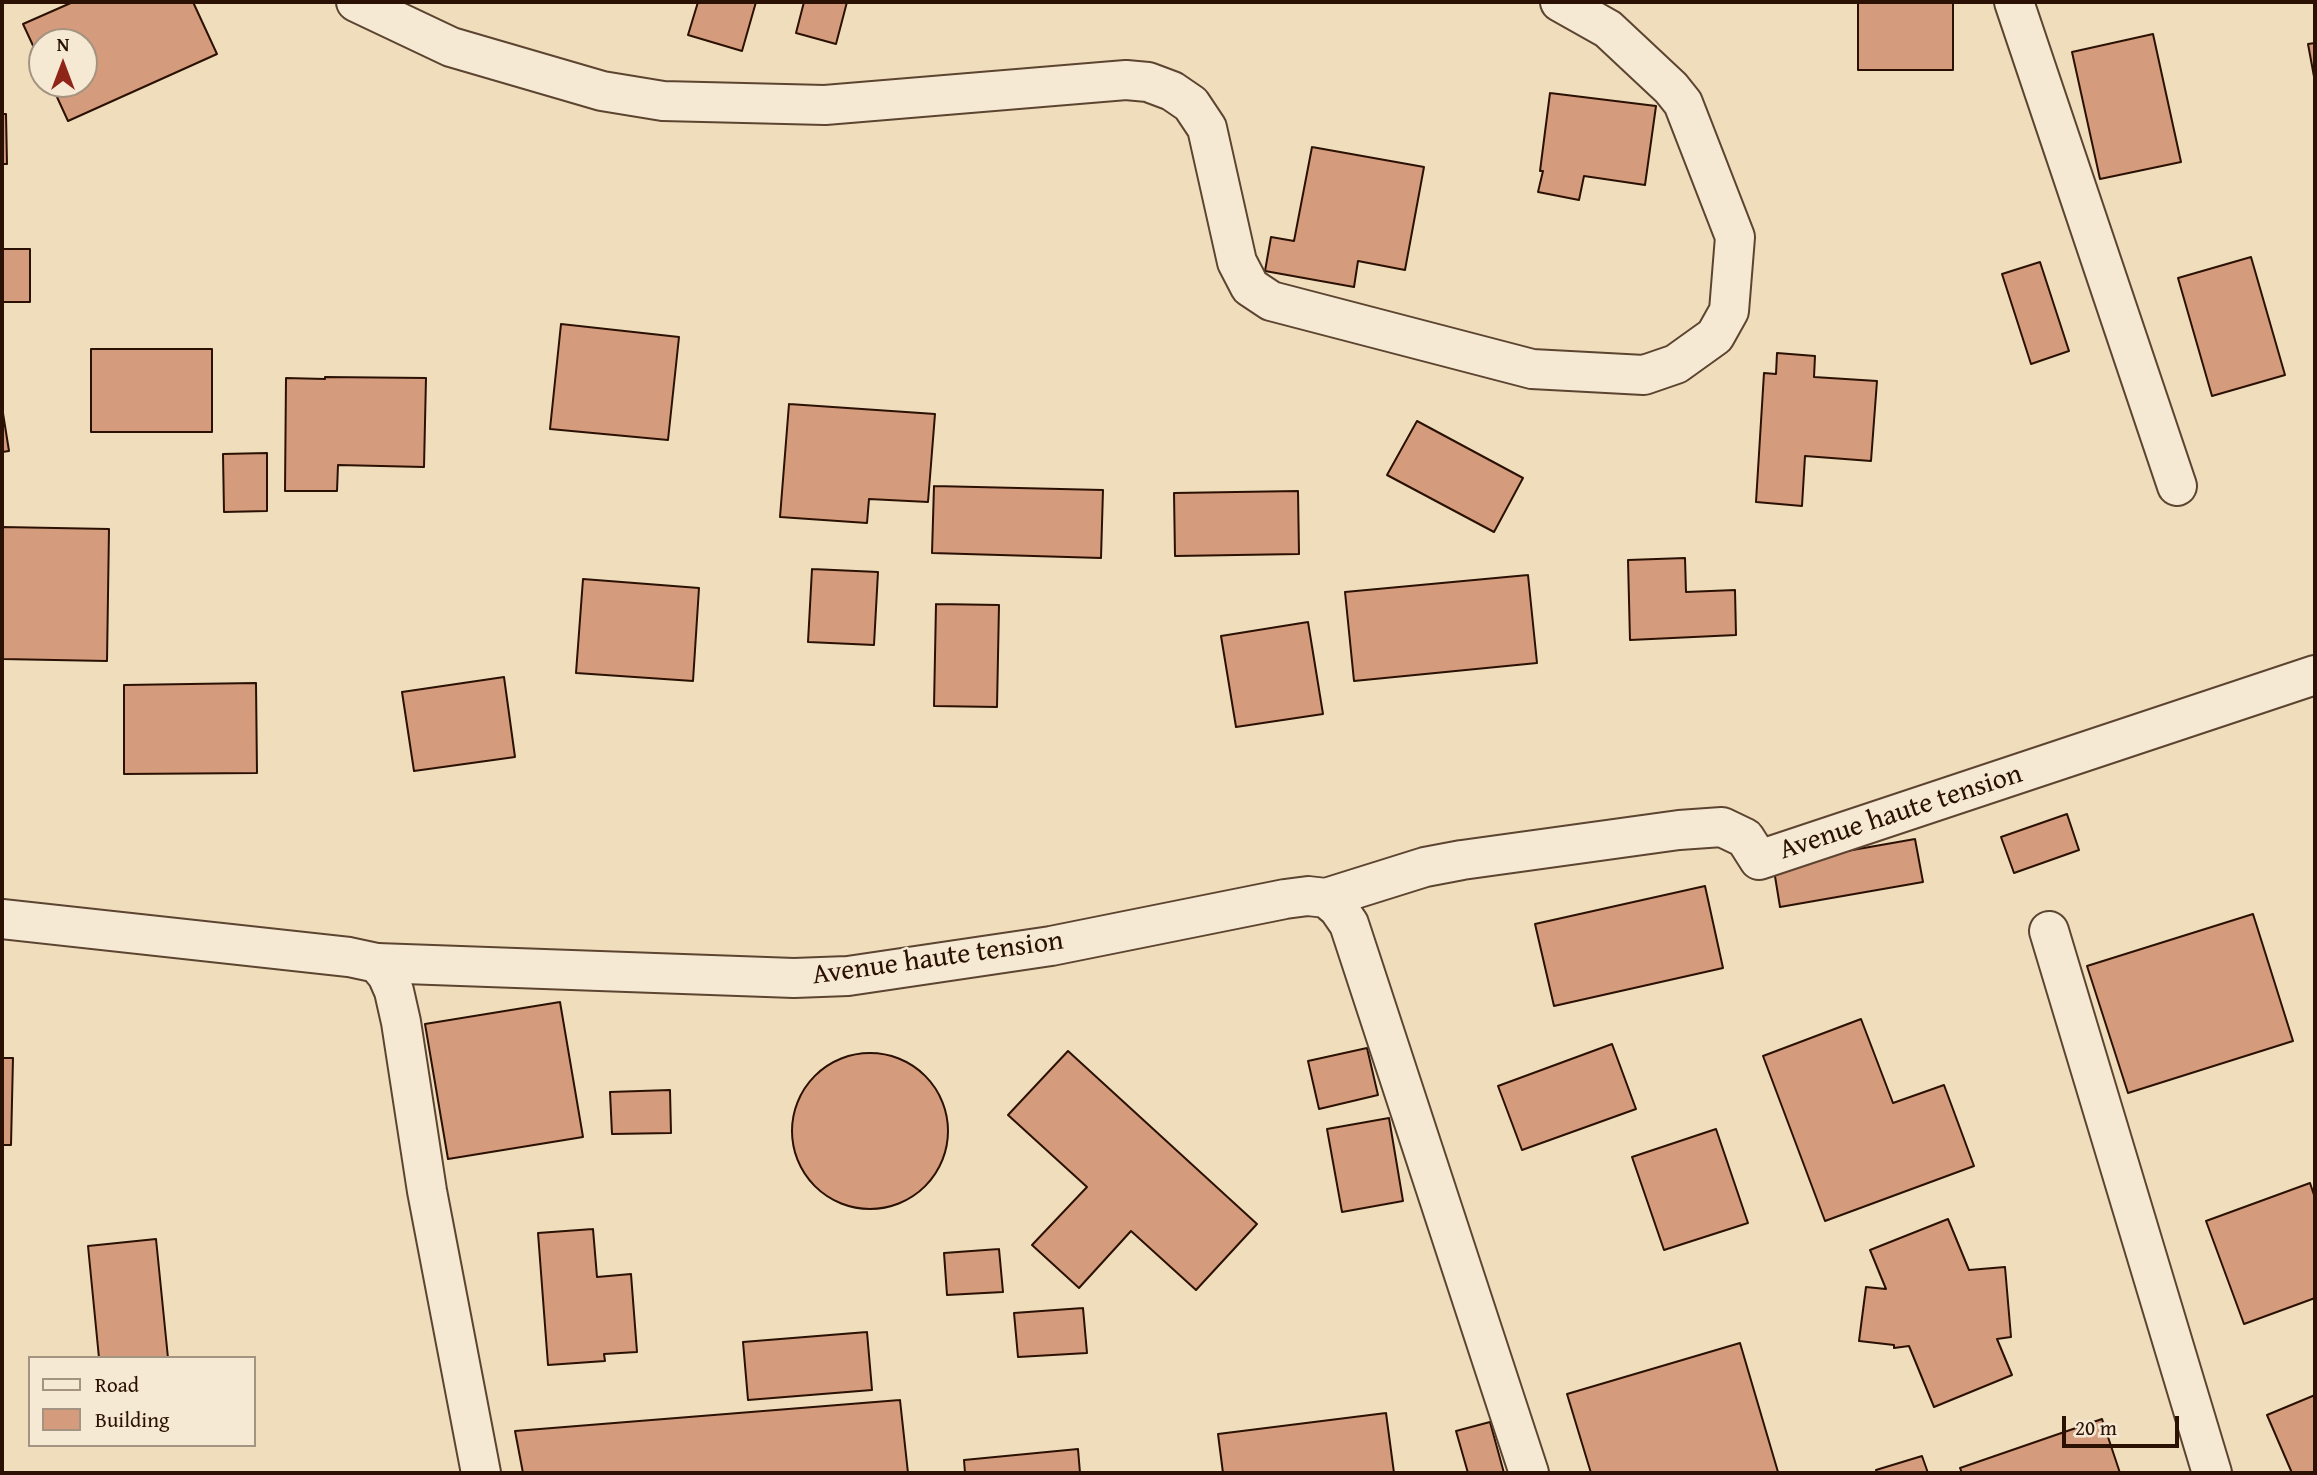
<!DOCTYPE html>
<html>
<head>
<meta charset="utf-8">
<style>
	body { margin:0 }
	#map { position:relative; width:2317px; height:1475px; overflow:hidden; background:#efddbc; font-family:"Gentium Book Plus",serif }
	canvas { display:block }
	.frame { position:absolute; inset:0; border:4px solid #2b1103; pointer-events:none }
	.legend { position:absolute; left:28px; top:1356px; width:228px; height:91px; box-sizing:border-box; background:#f5e9d3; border:2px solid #a49380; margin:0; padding:9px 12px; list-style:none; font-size:21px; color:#2b1103 }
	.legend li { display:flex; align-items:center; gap:14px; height:35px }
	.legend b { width:35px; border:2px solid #a49380 }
	.north { position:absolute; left:28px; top:28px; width:70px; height:70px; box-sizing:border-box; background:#f5e9d3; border:2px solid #a49380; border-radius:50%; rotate:0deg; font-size:19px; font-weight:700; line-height:28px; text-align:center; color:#2b1103 }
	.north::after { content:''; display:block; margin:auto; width:24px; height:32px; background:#8f2418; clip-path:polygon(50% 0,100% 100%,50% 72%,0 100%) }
	.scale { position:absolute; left:2062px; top:1416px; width:117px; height:32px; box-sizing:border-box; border:4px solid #2b1103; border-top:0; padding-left:9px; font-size:21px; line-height:24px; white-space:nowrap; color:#2b1103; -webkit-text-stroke:5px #f5e9d3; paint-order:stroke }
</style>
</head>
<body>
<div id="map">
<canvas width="2317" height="1475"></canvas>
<div class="frame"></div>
<ul class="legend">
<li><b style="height:9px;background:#f5e9d3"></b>Road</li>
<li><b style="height:19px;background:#d49b7c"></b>Building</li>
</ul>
<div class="north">N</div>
<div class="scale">20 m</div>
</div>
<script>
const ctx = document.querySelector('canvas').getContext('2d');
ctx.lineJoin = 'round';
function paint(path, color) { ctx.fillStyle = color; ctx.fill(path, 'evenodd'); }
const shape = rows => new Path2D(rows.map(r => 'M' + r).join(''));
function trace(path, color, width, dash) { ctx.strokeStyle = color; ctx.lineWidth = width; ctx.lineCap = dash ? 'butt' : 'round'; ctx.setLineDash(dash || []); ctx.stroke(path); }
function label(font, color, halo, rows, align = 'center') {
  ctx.font = font + ' "Gentium Book Plus",serif'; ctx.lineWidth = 5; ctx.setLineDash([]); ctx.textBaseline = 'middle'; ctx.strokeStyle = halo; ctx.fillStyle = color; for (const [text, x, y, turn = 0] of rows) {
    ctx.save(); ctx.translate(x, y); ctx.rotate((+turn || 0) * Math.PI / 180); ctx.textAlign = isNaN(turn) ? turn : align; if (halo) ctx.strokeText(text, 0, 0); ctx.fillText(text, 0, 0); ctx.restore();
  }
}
const building = shape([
	[73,2,193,2,217,54,68,121,51,84,84,84,84,42,42,42,42,65,23,24,73,2],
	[698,2,756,2,742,51,688,35,698,2],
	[804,2,847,2,836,44,796,33,804,2],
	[1858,2,1953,2,1953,70,1858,70,1858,2],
	[2153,34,2181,162,2100,179,2072,52,2153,34],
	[2315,43,2315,82,2308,44,2315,43],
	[1550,93,1656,106,1645,185,1584,176,1579,200,1538,192,1543,171,1540,171,1550,93],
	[2,114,6,114,7,164,2,164,2,114],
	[1312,147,1424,167,1405,270,1358,261,1354,287,1265,271,1271,237,1294,241,1312,147],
	[2,249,30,249,30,302,2,302,2,249],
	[2251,257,2285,375,2212,396,2178,278,2251,257],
	[2040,262,2069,351,2031,364,2002,274,2040,262],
	[561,324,679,337,668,440,550,429,561,324],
	[91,349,212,349,212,432,91,432,91,349],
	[1777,353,1815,356,1814,377,1877,381,1871,461,1805,456,1802,506,1756,502,1764,373,1776,374,1777,353],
	[325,377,426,378,424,467,338,465,337,491,285,491,286,378,325,379,325,377],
	[789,404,935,414,928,502,869,499,867,523,780,517,789,404],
	[2,407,9,451,2,452,2,407],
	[1417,421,1523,478,1494,532,1387,475,1417,421],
	[267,453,267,511,224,512,223,454,267,453],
	[934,486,1103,490,1101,558,932,553,934,486],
	[1298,491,1299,554,1175,556,1174,493,1298,491],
	[2,527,109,529,107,661,2,659,2,527],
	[1685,558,1686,592,1735,590,1736,635,1630,640,1628,560,1685,558],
	[812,569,878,572,874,645,808,642,812,569],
	[1528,575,1537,663,1354,681,1345,592,1528,575],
	[583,579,699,588,693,681,576,673,583,579],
	[936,604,999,605,997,707,934,706,936,604],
	[1308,622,1323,714,1236,727,1221,636,1308,622],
	[504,677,515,757,414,771,402,692,504,677],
	[256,683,257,773,124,774,124,685,256,683],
	[2067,814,2079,850,2014,873,2001,837,2067,814],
	[1915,839,1923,882,1780,907,1773,864,1915,839],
	[1705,886,1723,968,1554,1006,1535,924,1705,886],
	[2253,914,2293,1041,2128,1093,2087,966,2253,914],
	[560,1002,583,1137,448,1159,425,1024,560,1002],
	[1861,1019,1893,1103,1944,1085,1974,1166,1825,1221,1763,1056,1861,1019],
	[1612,1044,1636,1109,1522,1150,1498,1086,1612,1044],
	[1367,1048,1378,1095,1319,1109,1308,1061,1367,1048],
	[1068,1051,1257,1224,1196,1290,1131,1231,1079,1288,1032,1245,1087,1187,1008,1115,1068,1051],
	'792 1131a78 78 0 1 1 156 0a78 78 0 1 1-156 0Z',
	[2,1058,13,1058,11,1145,2,1145,2,1058],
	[670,1090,671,1133,612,1134,610,1092,670,1090],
	[1389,1118,1403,1201,1342,1212,1327,1129,1389,1118],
	[1716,1129,1748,1223,1664,1250,1632,1157,1716,1129],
	[2310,1183,2315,1198,2315,1298,2244,1324,2206,1221,2310,1183],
	[1948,1219,1969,1270,2005,1267,2011,1337,1997,1339,2012,1375,1934,1407,1909,1346,1894,1348,1894,1345,1859,1341,1866,1287,1886,1289,1870,1250,1948,1219],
	[593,1229,597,1277,631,1274,637,1352,604,1354,605,1361,548,1365,538,1233,593,1229],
	[156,1239,168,1358,99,1358,88,1246,156,1239],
	[999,1249,1003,1292,947,1295,944,1253,999,1249],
	[1083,1308,1087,1353,1018,1357,1014,1313,1083,1308],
	[867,1332,872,1390,748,1400,743,1342,867,1332],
	[1740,1343,1778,1472,1772,1473,1591,1473,1567,1394,1740,1343],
	[2315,1395,2315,1473,2292,1473,2267,1415,2315,1395],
	[900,1400,908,1473,523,1473,515,1431,900,1400],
	[1386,1413,1394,1473,1223,1473,1218,1434,1386,1413],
	[2102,1419,2120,1473,1962,1473,1960,1468,2102,1419],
	[1490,1422,1504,1473,1468,1473,1456,1431,1490,1422],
	[1078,1449,1080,1473,965,1473,964,1460,1078,1449],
	[1922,1456,1928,1473,1877,1473,1876,1470,1922,1456]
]);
paint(building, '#d49b7c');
trace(building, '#2b1103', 2);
const minor = shape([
	[356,2,451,47,602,91,663,101,825,105,1126,80,1148,82,1172,91,1191,104,1207,128,1237,262,1250,287,1271,301,1532,369,1644,375,1676,364,1715,336,1729,311,1735,237,1683,103,1671,88,1608,29,1560,2],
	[2014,2,2177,486],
	[1326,898,1425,867,1462,860,1679,830,1722,827,1745,838,1759,860,2315,675],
	[2049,931,2212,1473],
	[377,963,794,978,848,976,1051,946,1285,899,1308,896,1326,898,1338,908,1349,924,1529,1473]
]);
const tertiary = shape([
	[2,919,349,957,377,963,387,975,394,991,401,1022,427,1191,481,1473]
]);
trace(minor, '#5c4431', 42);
trace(tertiary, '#5c4431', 42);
trace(minor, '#f5e9d3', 38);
trace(tertiary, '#f5e9d3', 38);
label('28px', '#2b1103', '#f5e9d3', [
	["Avenue haute tension",1901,813,-18],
	["Avenue haute tension",938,959,-8]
]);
</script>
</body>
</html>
